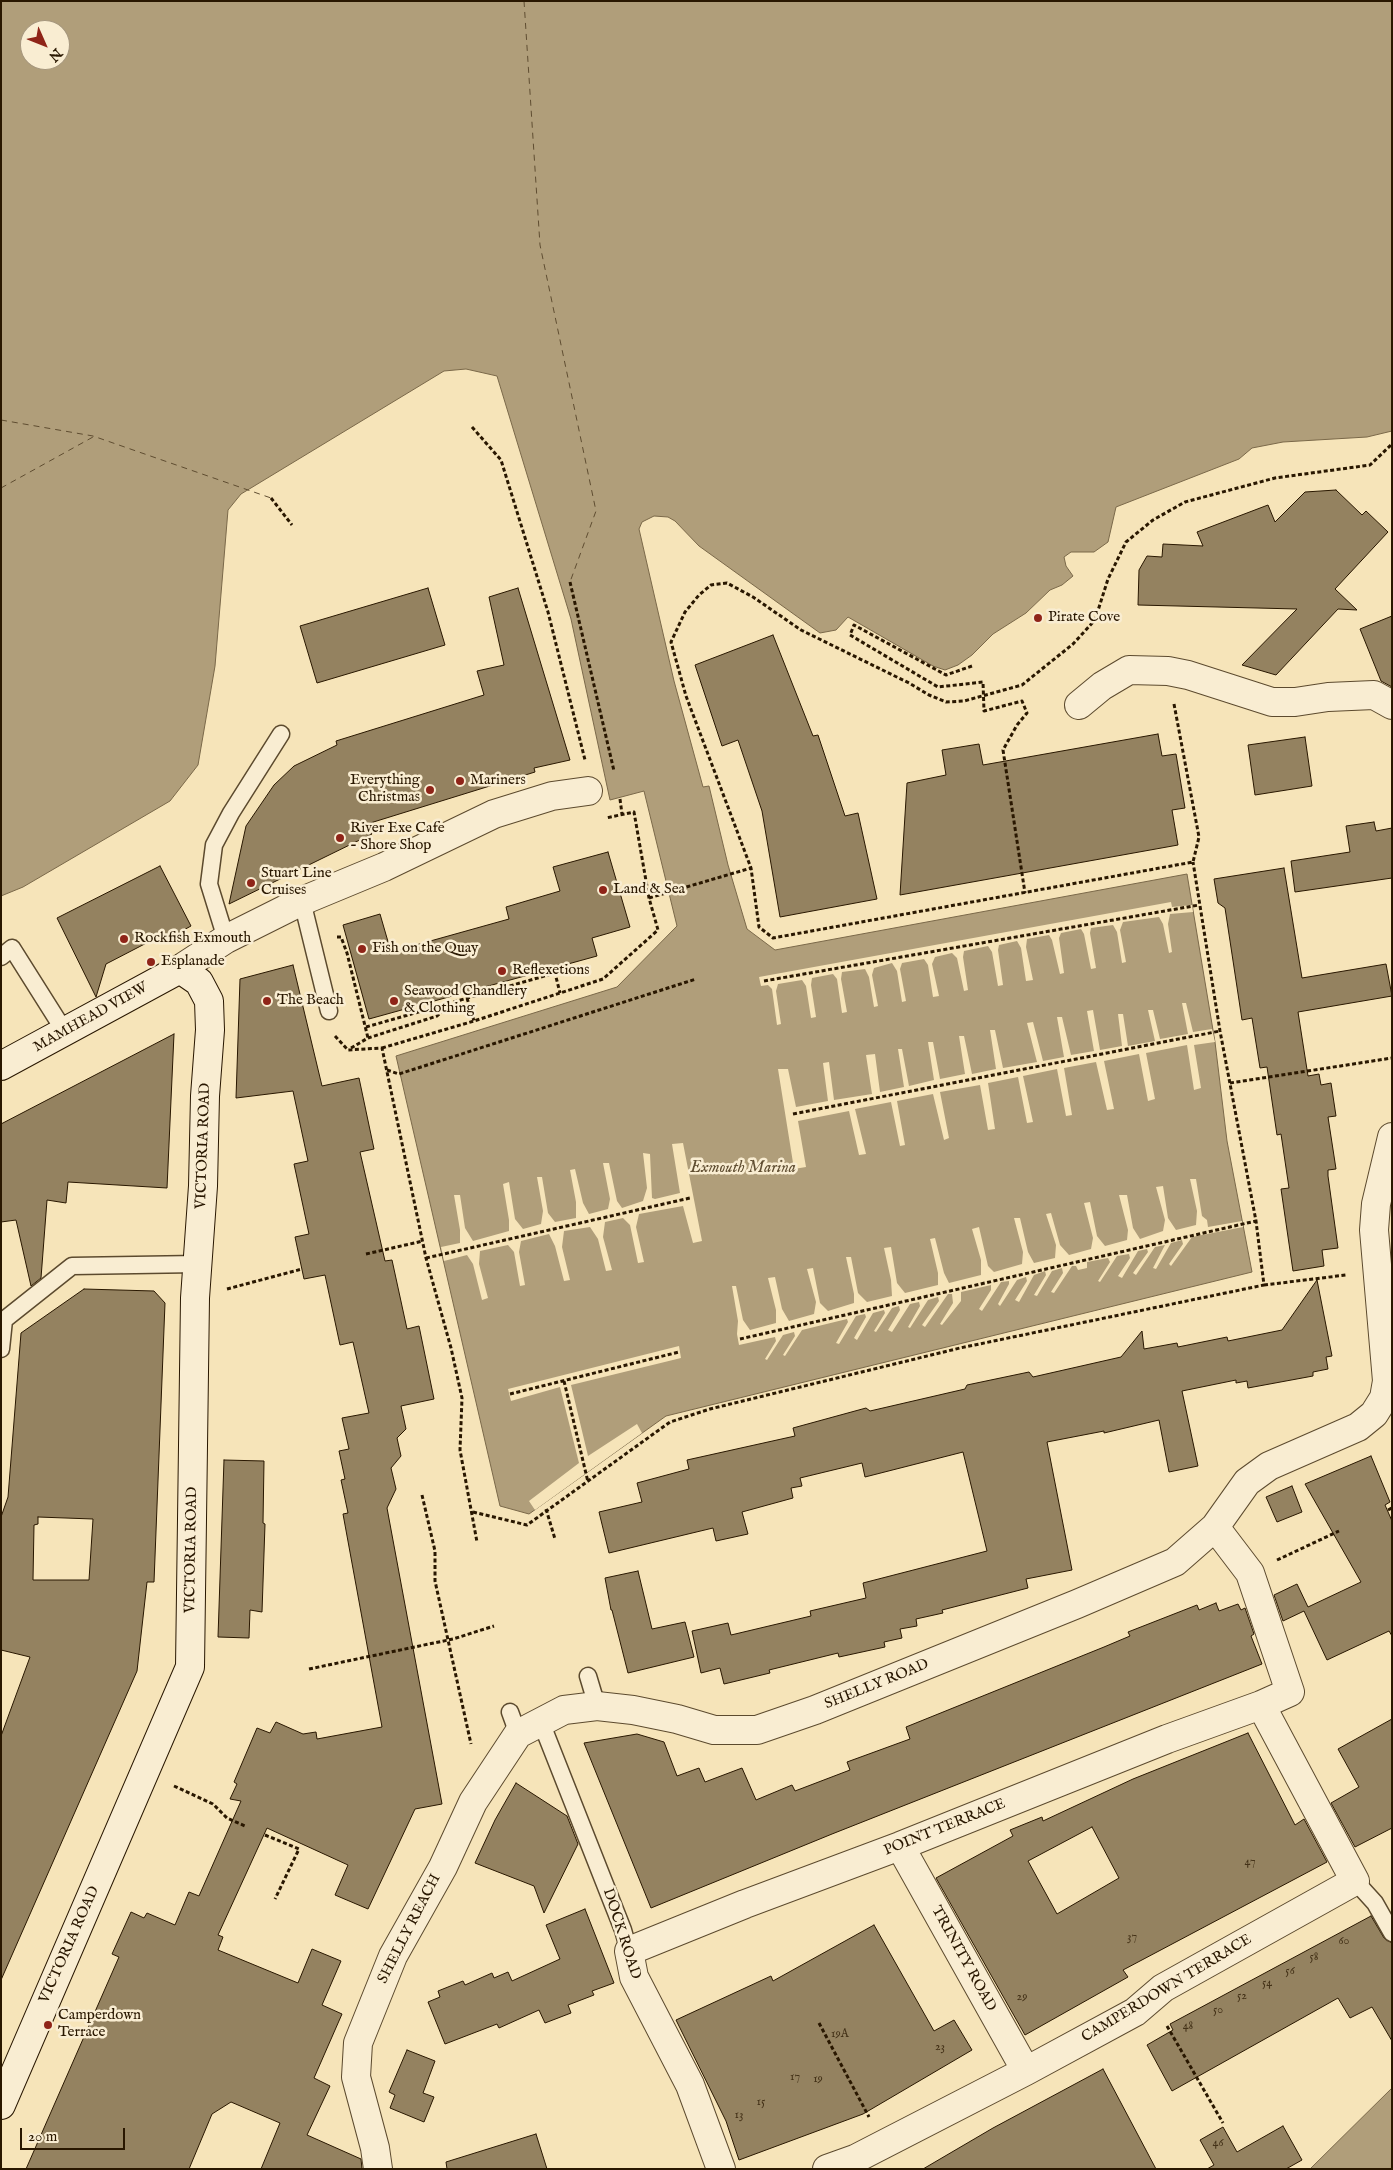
<!DOCTYPE html>
<html>
<head>
<meta charset="utf-8">
<style>
	body { margin:0 }
	#map { position:relative; width:1393px; height:2170px; overflow:hidden; background:#f6e4b9; font-family:"IM FELL English",serif }
	canvas { display:block }
	.frame { position:absolute; inset:0; border:2px solid #291700; pointer-events:none }
	.north { position:absolute; left:20px; top:20px; width:50px; height:50px; box-sizing:border-box; background:#f9edd2; border:1px solid #a6977e; border-radius:50%; rotate:134deg; font-size:14px; font-weight:700; line-height:20px; text-align:center; color:#291700 }
	.north::after { content:''; display:block; margin:auto; width:18px; height:22px; background:#8f2418; clip-path:polygon(50% 0,100% 100%,50% 72%,0 100%) }
	.scale { position:absolute; left:20px; top:2128px; width:105px; height:22px; box-sizing:border-box; border:2px solid #291700; border-top:0; padding-left:6px; font-size:15px; line-height:18px; white-space:nowrap; color:#291700; -webkit-text-stroke:4px #f9edd2; paint-order:stroke }
</style>
</head>
<body>
<div id="map">
<canvas width="1393" height="2170"></canvas>
<div class="frame"></div>
<div class="north">N</div>
<div class="scale">20 m</div>
</div>
<script>
const ctx = document.querySelector('canvas').getContext('2d');
ctx.lineJoin = 'round';
function paint(path, color) { ctx.fillStyle = color; ctx.fill(path, 'evenodd'); }
const shape = rows => new Path2D(rows.map(r => 'M' + r).join(''));
function trace(path, color, width, dash) { ctx.strokeStyle = color; ctx.lineWidth = width; ctx.lineCap = dash ? 'butt' : 'round'; ctx.setLineDash(dash || []); ctx.stroke(path); }
function label(font, color, halo, rows, align = 'center') {
  ctx.font = font + ' "IM FELL English",serif'; ctx.lineWidth = 5; ctx.setLineDash([]); ctx.textBaseline = 'middle'; ctx.strokeStyle = halo; ctx.fillStyle = color; for (const [text, x, y, turn = 0] of rows) {
    ctx.save(); ctx.translate(x, y); ctx.rotate((+turn || 0) * Math.PI / 180); ctx.textAlign = isNaN(turn) ? turn : align; if (halo) ctx.strokeText(text, 0, 0); ctx.fillText(text, 0, 0); ctx.restore();
  }
}
const water = shape([
	[1,1,1392,1,1392,431,1367,437,1283,442,1252,448,1239,459,1116,507,1108,542,1094,552,1071,552,1064,557,1066,566,1073,576,1062,585,1050,590,1026,613,993,634,972,655,958,665,945,670,933,666,848,617,836,630,820,633,699,546,675,521,668,517,654,516,642,522,639,529,674,681,703,787,709,786,728,865,747,929,775,950,1187,874,1215,1042,1227,1141,1252,1272,666,1416,529,1514,500,1506,396,1056,617,987,677,926,644,791,610,800,571,619,497,376,466,369,444,371,241,494,228,510,215,666,198,765,170,801,23,887,1,896,1,1],
	[30,30,60,30,60,60,30,60,30,30],
	[1392,2088,1392,2169,1310,2169,1392,2088]
]);
paint(water, '#b09e7a');
trace(water, '#7a6849', 1);
paint(shape([
	[1171,902,1172,907,1192,905,1193,912,1170,914,1168,924,1172,952,1169,953,1163,924,1159,917,1123,922,1120,930,1126,962,1122,963,1117,932,1113,925,1091,928,1090,933,1096,968,1091,969,1084,934,1081,929,1061,933,1059,938,1064,973,1060,974,1052,940,1049,935,1027,939,1026,947,1033,980,1026,981,1021,948,1017,941,999,945,998,950,1003,985,998,986,992,952,988,946,964,951,963,957,968,990,964,991,957,958,952,953,935,957,932,964,939,996,933,997,928,965,924,959,902,963,900,969,906,1001,902,1002,897,971,892,963,874,968,872,975,878,1006,874,1007,869,977,865,969,842,972,841,979,847,1012,842,1013,837,979,833,974,812,978,811,985,816,1017,811,1018,806,986,802,980,778,984,776,991,781,1024,777,1025,772,989,768,985,761,986,759,977],
	[1182,1003,1186,1003,1193,1032,1212,1029,1215,1042,1194,1045,1201,1088,1194,1090,1187,1045,1146,1053,1155,1099,1148,1101,1139,1054,1104,1061,1114,1109,1107,1110,1096,1062,1064,1068,1072,1115,1066,1116,1057,1069,1023,1076,1033,1122,1027,1123,1018,1077,988,1083,995,1129,988,1130,980,1085,940,1092,949,1138,944,1140,933,1094,897,1101,905,1145,900,1146,891,1102,855,1109,866,1154,859,1155,849,1111,798,1121,806,1167,794,1169,778,1069,788,1069,796,1107,828,1101,823,1063,829,1062,834,1100,872,1094,866,1055,875,1054,880,1092,904,1087,898,1049,902,1049,909,1086,934,1080,928,1042,933,1042,940,1079,965,1074,959,1036,964,1036,972,1074,996,1069,990,1030,995,1030,1003,1068,1037,1062,1027,1023,1033,1022,1043,1061,1064,1057,1057,1017,1062,1017,1071,1055,1094,1051,1087,1011,1093,1010,1100,1050,1122,1046,1118,1014,1123,1014,1128,1046,1155,1041,1148,1010,1153,1010,1160,1039,1188,1034],
	[683,1143,702,1241,693,1243,683,1206,639,1214,636,1227,644,1262,638,1263,630,1225,623,1218,605,1222,603,1237,612,1270,606,1271,598,1239,590,1227,564,1231,562,1247,570,1280,564,1281,555,1246,549,1234,521,1241,519,1252,525,1285,520,1286,514,1252,508,1245,480,1251,479,1264,488,1298,482,1300,473,1264,467,1255,444,1261,441,1247,460,1243,460,1230,454,1195,460,1195,465,1228,473,1241,509,1231,509,1220,503,1184,509,1182,515,1219,523,1229,541,1224,543,1211,537,1177,542,1177,548,1213,555,1222,576,1218,576,1202,570,1170,575,1169,583,1203,589,1214,608,1209,610,1199,603,1163,609,1163,617,1201,622,1208,643,1201,647,1188,643,1153,650,1154,652,1198,655,1199,680,1193,672,1144],
	[1190,1179,1196,1179,1202,1216,1207,1220,1208,1227,1242,1221,1243,1227,1192,1237,1171,1266,1169,1264,1183,1244,1182,1240,1171,1243,1156,1269,1153,1268,1165,1245,1155,1247,1136,1275,1133,1273,1148,1252,1147,1249,1138,1251,1122,1278,1118,1276,1130,1258,1129,1254,1117,1256,1100,1282,1098,1281,1110,1262,1108,1258,1087,1262,1087,1268,1078,1270,1076,1266,1072,1266,1054,1293,1051,1292,1063,1273,1062,1268,1052,1271,1037,1296,1034,1295,1046,1275,1045,1271,1034,1275,1019,1302,1015,1300,1027,1281,1026,1277,1017,1280,1000,1306,998,1304,1009,1284,1009,1281,1001,1282,982,1311,979,1309,991,1290,991,1285,961,1292,961,1301,942,1325,940,1324,953,1303,952,1294,948,1294,925,1327,922,1325,939,1301,938,1297,928,1300,910,1328,908,1327,920,1306,919,1302,910,1304,892,1332,888,1330,900,1310,899,1306,892,1308,876,1332,874,1331,885,1313,884,1310,873,1313,857,1340,854,1338,866,1317,865,1314,856,1316,839,1344,836,1343,848,1322,847,1319,802,1330,785,1356,783,1355,795,1336,794,1332,783,1335,767,1360,765,1359,776,1341,775,1337,739,1345,737,1334,738,1321,732,1286,736,1286,743,1320,750,1330,776,1323,776,1310,768,1278,775,1277,782,1309,789,1321,814,1314,816,1302,807,1269,813,1268,820,1303,828,1311,854,1303,854,1294,846,1257,851,1257,858,1293,867,1302,892,1296,891,1280,884,1248,891,1247,897,1283,905,1293,938,1285,938,1273,930,1239,935,1238,944,1273,949,1283,981,1275,981,1260,972,1229,979,1227,988,1266,994,1272,1022,1264,1023,1252,1014,1218,1020,1218,1028,1252,1034,1263,1055,1258,1056,1245,1046,1214,1051,1213,1060,1245,1069,1255,1091,1249,1093,1238,1084,1203,1090,1202,1097,1236,1105,1246,1127,1240,1128,1230,1119,1195,1127,1195,1133,1228,1140,1239,1163,1231,1165,1220,1156,1187,1163,1186,1168,1218,1176,1230,1196,1225,1197,1211],
	[679,1346,681,1358,571,1385,588,1456,637,1424,642,1433,535,1510,529,1501,579,1463,560,1387,511,1401,508,1389]
]), '#f6e4b9');
trace(shape([
	[524,1,540,245,596,511,570,582],
	[1,420,93,436,271,498],
	[1,488,93,437]
]), '#5f4d31', 1, [6, 5]);
const building = shape([
	[1336,490,1362,515,1366,511,1388,532,1335,589,1357,610,1338,609,1276,675,1242,665,1297,609,1138,605,1139,570,1147,556,1162,557,1163,544,1203,546,1197,532,1268,505,1275,522,1305,492,1336,490],
	[428,588,445,645,317,683,300,626,428,588],
	[518,588,570,760,534,768,535,772,367,824,372,834,229,904,246,826,274,785,294,766,337,745,336,741,484,695,477,671,504,665,489,597,518,588],
	[1392,616,1392,687,1381,681,1360,629,1392,616],
	[773,635,813,736,818,735,845,816,858,813,877,899,780,917,762,811,738,740,722,746,695,665,773,635],
	[1158,734,1162,756,1176,754,1185,808,1172,810,1178,845,900,895,907,783,946,775,942,750,979,744,983,765,1158,734],
	[1305,737,1312,786,1255,795,1248,745,1305,737],
	[1374,822,1376,831,1392,828,1392,878,1295,892,1291,861,1350,852,1346,826,1374,822],
	[608,852,630,927,592,938,597,956,369,1019,343,925,380,914,391,952,509,919,506,907,560,891,553,867,608,852],
	[160,866,191,926,169,938,162,935,106,964,96,997,57,918,160,866],
	[1284,868,1302,978,1386,964,1392,996,1298,1012,1308,1076,1319,1074,1321,1085,1331,1083,1336,1116,1328,1117,1336,1169,1328,1170,1328,1176,1338,1248,1322,1250,1324,1266,1293,1271,1281,1189,1289,1188,1281,1134,1277,1135,1267,1067,1260,1068,1252,1018,1242,1020,1225,908,1218,903,1214,879,1284,868],
	[293,965,322,1086,359,1078,374,1149,360,1152,385,1261,392,1260,407,1329,419,1326,434,1399,401,1406,406,1429,397,1438,401,1456,391,1468,396,1489,387,1508,442,1804,415,1809,368,1909,335,1895,348,1865,267,1828,218,1935,223,1937,218,1950,298,1983,312,1949,341,1961,322,2005,342,2014,314,2078,330,2086,307,2135,361,2159,362,2169,261,2169,280,2123,231,2102,212,2114,189,2169,26,2169,119,1957,112,1954,131,1912,144,1918,147,1913,175,1925,189,1892,199,1896,241,1801,230,1799,237,1784,234,1782,257,1728,270,1733,276,1722,303,1734,316,1732,317,1739,382,1727,343,1514,348,1513,341,1480,345,1479,339,1451,349,1449,342,1418,369,1413,353,1342,340,1345,325,1275,304,1279,295,1237,309,1234,294,1164,308,1161,293,1091,236,1098,240,979,293,965],
	[174,1034,167,1188,68,1182,66,1203,47,1200,41,1278,31,1286,16,1220,1,1222,1,1124,174,1034],
	[1317,1280,1332,1356,1326,1357,1328,1369,1313,1372,1313,1376,1248,1388,1247,1381,1236,1383,1236,1380,1182,1391,1198,1466,1169,1472,1159,1420,1104,1433,1104,1431,1047,1442,1072,1570,1026,1579,1028,1588,942,1610,943,1613,916,1619,917,1626,900,1629,902,1638,884,1642,885,1647,839,1657,838,1653,769,1670,770,1673,724,1684,720,1668,701,1673,692,1631,728,1623,731,1635,811,1616,810,1611,866,1598,863,1583,987,1551,963,1452,865,1477,862,1463,800,1478,802,1486,791,1488,793,1498,742,1512,748,1534,716,1541,713,1528,609,1553,599,1512,642,1502,637,1483,689,1469,687,1460,795,1436,793,1428,866,1408,870,1411,965,1389,967,1385,1029,1372,1033,1377,1121,1357,1142,1331,1144,1349,1177,1343,1178,1347,1227,1337,1228,1341,1282,1330,1317,1280],
	[84,1289,154,1291,165,1303,154,1582,147,1582,137,1671,1,1980,1,1736,30,1657,1,1650,1,1517,8,1497,21,1333,84,1289],
	[38,1517,93,1519,89,1580,33,1580,34,1525,38,1524,38,1517],
	[1371,1456,1390,1502,1385,1505,1392,1521,1392,1636,1389,1631,1327,1660,1304,1611,1283,1621,1274,1595,1297,1584,1308,1607,1361,1582,1305,1484,1371,1456],
	[224,1460,264,1461,263,1523,265,1524,262,1612,250,1610,249,1638,218,1637,224,1460],
	[1292,1486,1302,1512,1277,1522,1266,1497,1292,1486],
	[638,1571,652,1629,685,1622,694,1657,628,1673,612,1610,611,1610,605,1578,638,1571],
	[1216,1603,1219,1611,1238,1604,1241,1610,1245,1608,1254,1634,1251,1636,1262,1664,832,1834,651,1908,584,1743,637,1734,664,1742,677,1776,699,1768,705,1782,742,1768,756,1800,792,1785,795,1791,850,1770,847,1762,910,1739,906,1727,1104,1647,1130,1636,1128,1632,1197,1605,1199,1610,1216,1603],
	[1392,1719,1392,1828,1355,1847,1331,1803,1359,1787,1338,1749,1392,1719],
	[1248,1733,1295,1825,1304,1819,1327,1862,1123,1970,1128,1977,1025,2035,936,1878,1013,1836,1010,1830,1042,1817,1043,1821,1133,1779,1248,1733],
	[1092,1827,1119,1878,1057,1914,1028,1861,1092,1827],
	[516,1783,567,1816,578,1844,544,1913,534,1886,475,1863,495,1820,516,1783],
	[585,1909,614,1983,592,1991,594,1995,568,2005,571,2013,545,2023,539,2010,499,2028,497,2024,445,2044,428,2002,440,1997,438,1991,463,1981,465,1985,492,1973,494,1978,508,1972,512,1981,560,1959,546,1925,585,1909],
	[1371,1916,1384,1938,1392,1943,1392,2041,1372,2007,1350,2018,1338,1998,1172,2091,1147,2045,1173,2030,1170,2024,1371,1916],
	[874,1925,934,2031,954,2020,972,2050,863,2114,739,2160,726,2121,676,2020,771,1976,773,1981,874,1925],
	[407,2050,435,2061,423,2093,434,2097,424,2122,390,2108,395,2095,389,2092,407,2050],
	[1103,2069,1156,2169,923,2169,993,2128,1103,2069],
	[1283,2126,1302,2160,1286,2169,1207,2169,1214,2165,1200,2140,1223,2127,1237,2152,1283,2126],
	[536,2134,547,2169,447,2169,446,2162,536,2134]
]);
paint(building, '#948260');
trace(building, '#291700', 1);
const lane = shape([
	[302,901,329,1011],
	[226,939,209,884,214,845,231,813,281,734],
	[1,957,12,948,65,1032],
	[1,1349,4,1320,72,1266,198,1264],
	[588,1676,597,1706],
	[510,1712,518,1734],
	[541,1722,623,1930,629,1951],
	[1355,1881,1375,1903,1392,1933]
]);
const street = shape([
	[1079,705,1102,686,1129,670,1168,671,1188,675,1272,702,1295,702,1328,697,1374,695,1392,705],
	[180,969,226,939,302,901,384,867,494,814,552,796,588,791],
	[900,1846,1026,2071],
	[378,2169,375,2148,356,2077,358,2043,393,1956,443,1867,473,1802,518,1734,564,1710,597,1706,633,1710,677,1719,714,1730,757,1730,815,1710,1077,1604,1175,1562,1215,1527,1247,1482,1269,1466,1358,1427,1374,1414,1384,1398,1387,1381,1374,1230,1376,1204,1392,1137],
	[721,2169,690,2085,634,1977,629,1951,745,1904,900,1846,1167,1739,1261,1705,1290,1692,1250,1573,1215,1527],
	[827,2169,855,2159,1026,2071,1135,2012,1163,1988,1355,1881,1261,1705]
]);
const secondary = shape([
	[1,1066,180,969,199,982,209,1001,210,1030,205,1096,203,1186,195,1298,190,1667,1,2105]
]);
trace(lane, '#5c4a2e', 19);
trace(street, '#5c4a2e', 30);
trace(secondary, '#291700', 30);
trace(shape([
	[472,427,501,460,548,612,585,760],
	[271,498,292,525],
	[570,582,614,771],
	[972,666,946,675,854,625,850,635,938,687,983,682,984,711,1022,701,1027,713,1017,725,1003,750,1025,893],
	[1174,704,1199,837,1193,862,773,938,759,927,751,868,686,696,671,642,685,612,699,595,711,585,727,583,753,597,801,630,909,683,929,695,946,702,964,701,1022,685,1073,644,1095,620,1108,579,1126,542,1153,520,1185,502,1275,478,1370,465,1392,444],
	[620,799,622,814],
	[649,898,751,868],
	[337,937,341,937,347,953,368,1038],
	[764,981,1199,905],
	[467,998,474,1021],
	[366,1027,555,973,560,993],
	[335,1036,348,1050,382,1048,426,1258,451,1348,462,1398,460,1450,477,1542],
	[351,1048,368,1038,437,1016,451,1003],
	[382,1048,474,1021,603,979,658,930,649,898,634,812,606,818],
	[387,1070,399,1074,696,979],
	[1230,1083,1392,1058],
	[793,1114,1220,1031],
	[366,1254,423,1241],
	[426,1258,690,1198],
	[1264,1285,1346,1275],
	[227,1289,302,1269],
	[740,1339,1256,1221],
	[564,1381,588,1482],
	[510,1394,679,1352],
	[422,1495,435,1551,435,1581,471,1744],
	[546,1509,555,1539],
	[1388,1510,1392,1508],
	[473,1512,527,1525,670,1422,710,1409,960,1348,1264,1285,1256,1221,1220,1031,1193,862],
	[1277,1560,1339,1531],
	[309,1669,453,1639,494,1626],
	[174,1786,213,1804,227,1818,245,1826],
	[265,1835,299,1849,275,1899],
	[819,2023,869,2117],
	[1167,2026,1223,2123]
]), '#291700', 3, [4, 2.5]);
trace(lane, '#f9edd2', 16);
trace(street, '#f9edd2', 28);
trace(secondary, '#f9edd2', 28);
for (const [x, y, r, color] of [
	[1038,618,5,"#8f2418"],
	[460,781,5,"#8f2418"],
	[430,790,5,"#8f2418"],
	[340,838,5,"#8f2418"],
	[251,883,5,"#8f2418"],
	[603,890,5,"#8f2418"],
	[124,939,5,"#8f2418"],
	[362,949,5,"#8f2418"],
	[151,962,5,"#8f2418"],
	[502,971,5,"#8f2418"],
	[267,1001,5,"#8f2418"],
	[394,1001,5,"#8f2418"],
	[48,2025,5,"#8f2418"]
]) { const dot = new Path2D(); dot.arc(x, y, r, 0, 2 * Math.PI); ctx.fillStyle = color; ctx.fill(dot); trace(dot, '#f9edd2', 2); }
label('12px', '#443218', null, [
	["47",1250,1863],
	["37",1132,1938],
	["60",1344,1942],
	["58",1314,1958],
	["56",1290,1972],
	["54",1267,1984],
	["52",1242,1997],
	["29",1022,1998],
	["50",1218,2011],
	["48",1188,2027],
	["19A",840,2035],
	["23",940,2048],
	["17",795,2078],
	["19",818,2080],
	["15",761,2103],
	["13",739,2116],
	["46",1218,2144]
]);
label('15px', '#291700', '#f9edd2', [
	["Pirate Cove",1048,618],
	["Everything",420,781,"right"],
	["Christmas",420,798,"right"],
	["Mariners",470,781],
	["River Exe Cafe",350,829],
	["- Shore Shop",350,846],
	["Stuart Line",261,874],
	["Cruises",261,891],
	["Land & Sea",613,890],
	["Rockfish Exmouth",134,939],
	["Fish on the Quay",372,949],
	["Esplanade",161,962],
	["Reflexetions",512,971],
	["Seawood Chandlery",404,992],
	["& Clothing",404,1009],
	["The Beach",277,1001],
	["Camperdown",58,2016],
	["Terrace",58,2033]
], 'left');
label('15px', '#291700', '#f9edd2', [
	["MAMHEAD VIEW",91,1018,-29],
	["VICTORIA ROAD",204,1146,-88],
	["VICTORIA ROAD",192,1550,-89],
	["SHELLY ROAD",877,1685,-22],
	["POINT TERRACE",945,1828,-22],
	["SHELLY REACH",410,1929,-63],
	["DOCK ROAD",621,1934,72],
	["VICTORIA ROAD",70,1945,-66],
	["TRINITY ROAD",963,1959,61],
	["CAMPERDOWN TERRACE",1167,1989,-31]
]);
label('italic 16px', '#5f4d31', '#f9edd2', [
	["Exmouth Marina",743,1169]
]);
</script>
</body>
</html>
